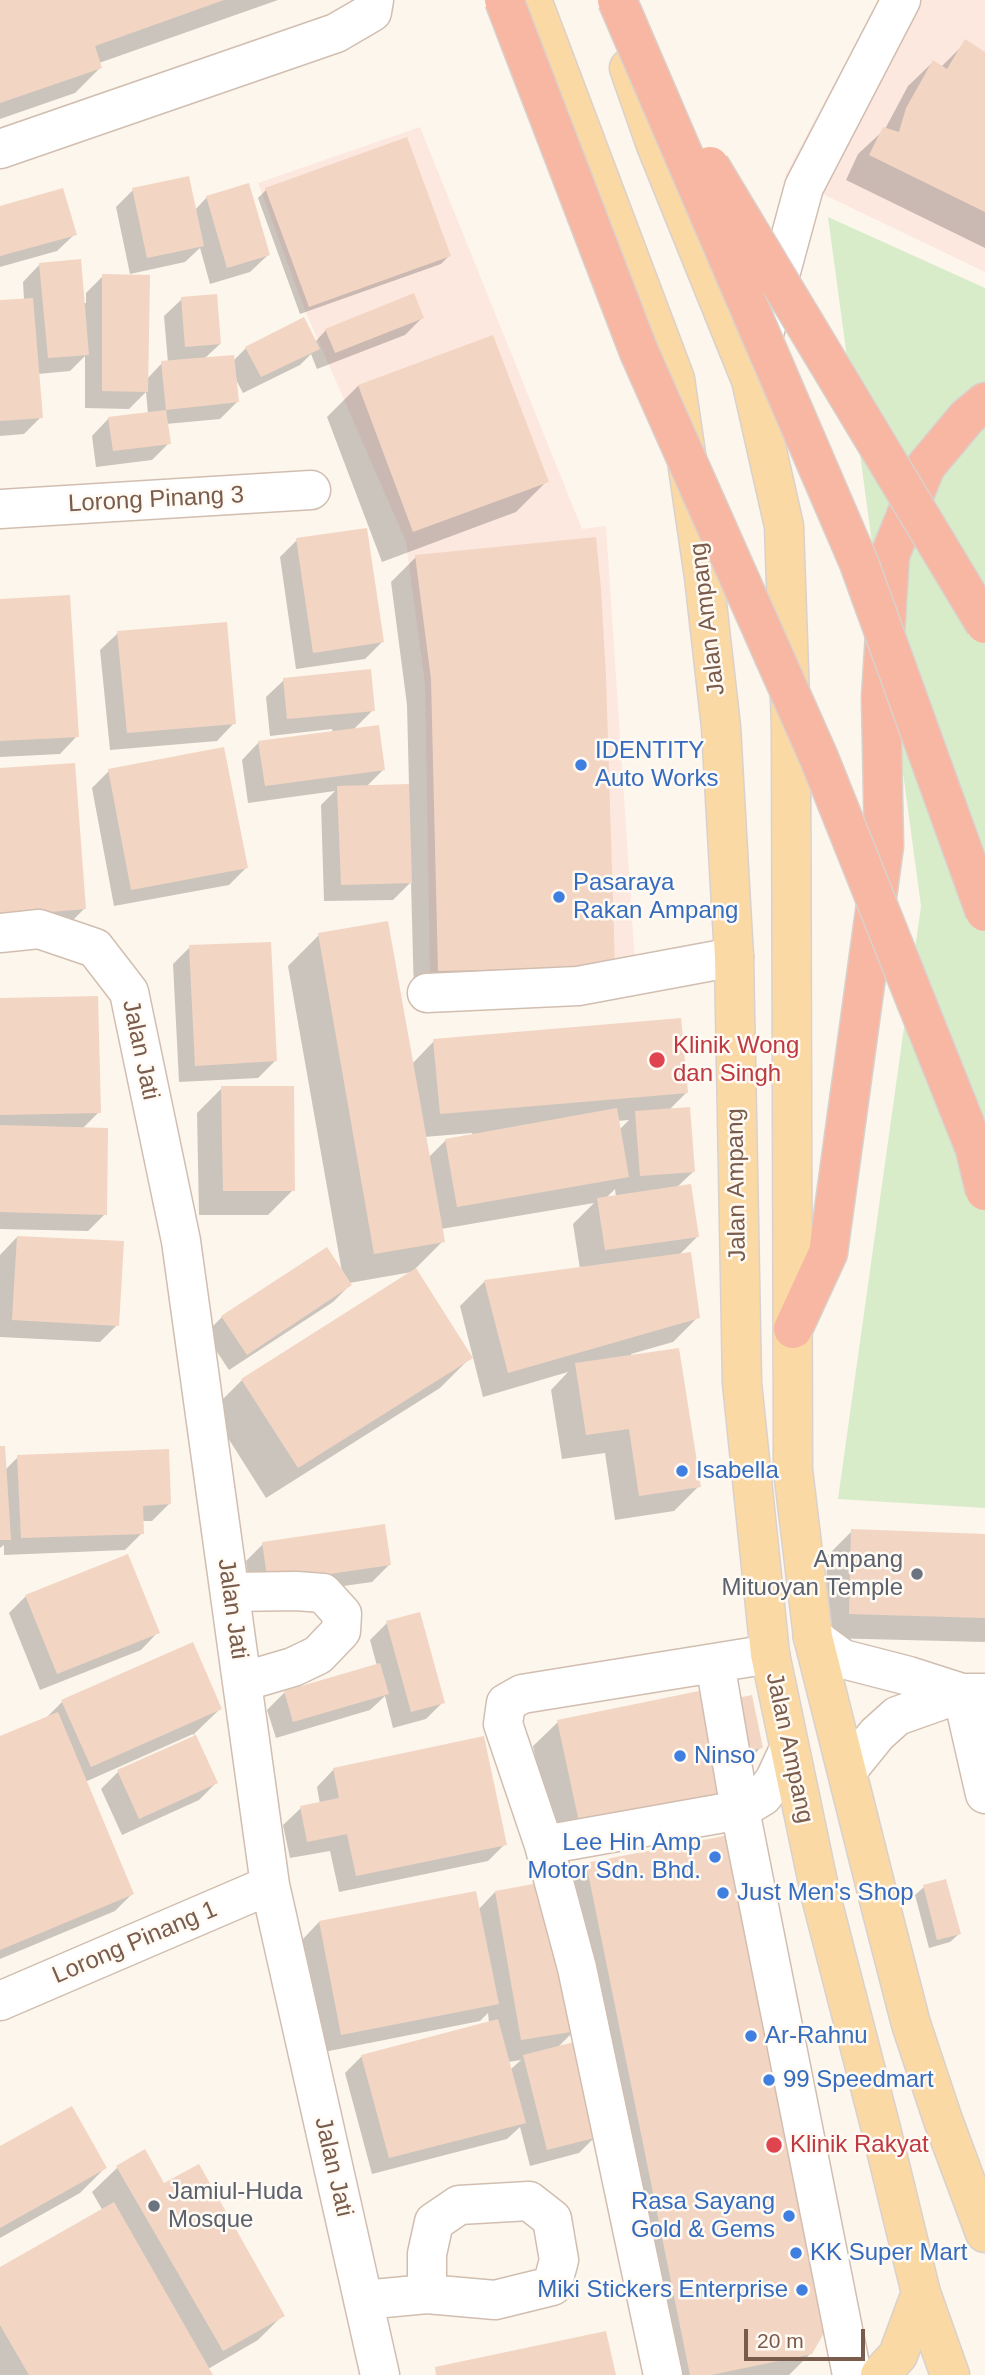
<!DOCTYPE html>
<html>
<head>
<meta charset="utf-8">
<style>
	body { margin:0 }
	#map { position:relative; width:985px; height:2375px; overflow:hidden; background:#fdf6ec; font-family:Arial,sans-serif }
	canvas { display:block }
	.scale { position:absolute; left:744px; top:2329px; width:121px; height:32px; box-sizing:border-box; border:4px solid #7a5c4d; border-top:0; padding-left:9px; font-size:21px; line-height:24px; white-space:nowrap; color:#7a5c4d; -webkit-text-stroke:5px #fffaf3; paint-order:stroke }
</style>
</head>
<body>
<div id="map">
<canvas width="985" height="2375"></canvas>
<div class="scale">20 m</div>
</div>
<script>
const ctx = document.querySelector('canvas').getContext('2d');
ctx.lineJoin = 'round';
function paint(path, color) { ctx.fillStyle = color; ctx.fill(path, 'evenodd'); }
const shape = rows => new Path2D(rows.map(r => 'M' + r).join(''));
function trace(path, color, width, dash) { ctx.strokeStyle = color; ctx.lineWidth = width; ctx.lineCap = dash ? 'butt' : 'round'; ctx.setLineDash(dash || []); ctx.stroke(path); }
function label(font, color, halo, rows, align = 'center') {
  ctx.font = font + ' Arial,sans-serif'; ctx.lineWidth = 5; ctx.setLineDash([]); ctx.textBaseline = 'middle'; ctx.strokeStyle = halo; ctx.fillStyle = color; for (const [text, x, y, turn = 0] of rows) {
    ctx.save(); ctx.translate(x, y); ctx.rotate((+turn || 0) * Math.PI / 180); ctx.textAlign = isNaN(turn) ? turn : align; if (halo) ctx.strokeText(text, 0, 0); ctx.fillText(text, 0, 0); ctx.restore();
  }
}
paint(shape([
	[879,0,985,0,985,272,785,176],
	[420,127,582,529,606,526,635,963,430,983,425,685,406,542,304,308,258,183]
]), '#fde8e0');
paint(shape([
	[828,217,985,288,985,1508,838,1499,921,906]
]), '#d8ecc9');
paint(shape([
	[0,0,278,0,99,63,100,68,75,93,0,119],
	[966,42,985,54,985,248,846,180,858,154,885,129,908,86,933,62,941,67],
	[133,190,195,210,207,197,268,255,250,272,210,284,200,248,185,262,130,274,116,207],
	[266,190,449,256,441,264,300,314,258,198],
	[0,207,75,234,57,251,0,267],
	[40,264,83,303,86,303,86,293,103,276,147,379,162,363,168,363,164,316,182,299,220,344,204,359,233,361,246,348,315,342,326,330,422,318,405,335,317,369,311,354,300,365,243,393,234,376,237,402,220,419,166,424,169,443,152,460,96,467,92,436,109,418,148,414,146,392,129,409,85,408,85,356,70,371,38,374,41,417,24,434,0,436,0,302,24,300,23,282],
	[492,337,547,481,516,512,382,562,327,417,358,386],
	[297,540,382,642,365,659,296,669,280,557],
	[416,557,613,966,414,996,411,882,393,900,324,901,321,805,335,791,248,803,242,760,259,742,333,733,332,729,270,736,266,697,284,680,373,710,353,730,384,769,366,787,409,786,407,705,391,582],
	[0,601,77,736,60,754,0,757],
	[118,633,234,723,217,741,110,750,100,650],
	[0,770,84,909,67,926,0,931],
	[109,771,246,868,229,885,114,906,92,788],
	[319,935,412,1064,434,1041,687,1092,668,1111,694,1171,676,1188,698,1236,678,1256,698,1317,673,1342,631,1354,699,1486,674,1511,615,1520,605,1453,562,1459,551,1390,568,1372,483,1397,460,1306,484,1282,580,1269,573,1224,594,1203,441,1229,443,1241,414,1270,471,1357,440,1388,266,1498,211,1411,242,1380,412,1272,349,1283,350,1285,333,1302,229,1370,205,1334,222,1317,342,1272,288,966],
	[629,1120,619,1130,617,1121],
	[472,1133,473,1136,446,1140,428,1158,424,1137],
	[615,1189,616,1197,606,1198],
	[190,947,275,1061,258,1078,179,1082,173,964],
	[0,1000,99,1112,82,1129,105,1214,88,1231,0,1229],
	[222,1088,293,1190,268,1215,199,1215,197,1113],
	[17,1237,117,1325,100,1342,0,1337,0,1255],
	[0,1448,5,1470,18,1457,170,1503,152,1521,142,1521,142,1533,125,1550,4,1555,4,1545,0,1548],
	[852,1531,985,1535,985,1642,825,1638,827,1556],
	[263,1544,389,1565,372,1582,251,1599,246,1561],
	[26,1596,158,1632,141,1650,40,1690,9,1613],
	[387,1623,443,1702,426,1719,393,1728,385,1696,370,1710,276,1738,267,1710,284,1693,377,1666,370,1640],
	[698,1693,554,1846,533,1746,558,1722],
	[751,1697,761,1747,753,1756,735,1760],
	[62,1702,220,1709,194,1734,216,1783,199,1800,122,1835,101,1789,118,1772,195,1737,193,1734,85,1782,132,1894,115,1911,0,1959,0,1738,44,1720],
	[334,1769,505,1844,488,1861,339,1892,330,1851,290,1858,283,1825,301,1808,320,1804,317,1787],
	[587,1864,811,2353,789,2375,661,2375,562,1889],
	[924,1887,959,1934,950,1942,929,1948,915,1895],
	[495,1892,575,2030,556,2049,596,2136,579,2153,530,2166,520,2127,507,2139,372,2174,345,2073,362,2056,489,2023,488,2013,480,2021,324,2052,302,1940,319,1922,478,1910],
	[521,2060,510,2070,508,2062],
	[0,2148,105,2168,80,2193,0,2238],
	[144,2152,164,2186,283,2315,258,2340,208,2369,211,2375,0,2375,0,2269,103,2211,92,2192,117,2168]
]), '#0003');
paint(shape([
	[0,0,224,0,95,46,102,68,0,103],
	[965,39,985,52,985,212,869,155,883,127,899,132,906,108,933,60,947,69],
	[407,137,451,256,309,307,265,188],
	[189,176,204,246,147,258,132,188],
	[249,183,270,255,227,268,206,196],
	[63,188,77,235,0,256,0,206],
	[81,259,89,355,48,358,39,263],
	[102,274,150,275,148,392,102,391],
	[414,293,424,318,335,353,325,329],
	[217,294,221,344,185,347,181,297],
	[33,298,43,418,0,421,0,300],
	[304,317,320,349,261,377,245,347],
	[493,335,549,482,413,532,358,385],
	[234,355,239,402,166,410,161,361],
	[166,410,171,444,113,451,108,417],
	[367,528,384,642,313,653,296,538],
	[596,537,601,589,606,676,615,967,438,971,431,679,415,555],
	[70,595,79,737,0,741,0,599],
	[227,622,236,724,127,733,117,631],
	[371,669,375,711,287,719,283,678],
	[379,725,385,770,265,786,258,741],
	[224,747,248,868,131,890,108,769],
	[75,763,86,909,0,916,0,768],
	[409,784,412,883,341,885,337,786],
	[388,921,445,1242,374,1254,318,933],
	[271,942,277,1061,195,1066,189,945],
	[98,996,101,1113,0,1115,0,998],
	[681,1018,688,1093,440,1114,433,1039],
	[221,1086,294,1086,295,1191,223,1191],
	[690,1107,695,1172,640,1176,635,1111],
	[617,1108,629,1177,457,1207,445,1139],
	[0,1125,108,1128,107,1215,0,1212],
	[691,1184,699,1237,605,1250,597,1198],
	[17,1236,124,1241,119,1326,12,1320],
	[327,1247,352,1285,247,1355,221,1316],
	[691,1252,700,1318,508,1373,484,1280],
	[416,1268,473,1358,298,1468,241,1379],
	[679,1348,701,1487,639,1496,629,1429,586,1435,575,1363],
	[0,1446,5,1446,11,1540,0,1540],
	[169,1449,171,1504,143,1506,144,1534,21,1538,17,1455],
	[385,1524,391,1565,268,1583,262,1542],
	[851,1529,985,1534,985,1618,849,1614],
	[128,1554,160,1633,57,1674,25,1595],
	[420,1612,445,1703,411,1712,386,1621],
	[193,1642,222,1709,91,1767,61,1700],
	[380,1663,389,1694,293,1722,284,1691],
	[699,1691,721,1794,579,1822,557,1720],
	[752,1695,763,1748,743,1752,732,1699],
	[58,1712,134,1894,0,1950,0,1736],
	[196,1735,218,1783,139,1819,117,1770],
	[484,1736,507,1845,356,1876,347,1834,307,1842,300,1806,339,1798,333,1768],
	[729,1835,828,2326,812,2354,711,2375,690,2375,586,1863],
	[946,1879,961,1934,937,1940,923,1885],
	[550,1881,577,2031,521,2040,495,1891],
	[476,1891,499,2004,341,2035,319,1921],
	[498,2019,526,2123,389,2158,361,2055],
	[574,2042,598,2137,547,2150,523,2055],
	[72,2106,107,2168,0,2228,0,2146],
	[145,2149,164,2183,199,2164,285,2316,223,2351,116,2166],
	[114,2202,213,2375,29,2375,0,2325,0,2267],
	[606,2331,616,2375,436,2375,435,2367]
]), '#f3d5c3');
const minor = shape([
	[0,149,336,33,372,12,374,0],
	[757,360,804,187,901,0],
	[0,509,311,490],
	[0,933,39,929,95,948,129,992,181,1241,270,1885,380,2375],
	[427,993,578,986,734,957],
	[230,1592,296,1591,323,1593,342,1614,341,1631,318,1655,293,1667,242,1682],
	[813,1637,843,1659,909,1676,962,1693,985,1693],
	[715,1663,740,1810,852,2375],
	[962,1693,985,1794],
	[847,1771,877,1734,897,1716,962,1693],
	[544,1845,740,1810,763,1796,775,1779,789,1749],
	[0,2001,270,1885],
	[363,2300,427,2294,495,2300,552,2286,559,2260,552,2219,529,2201,459,2205,434,2222,427,2254,427,2294],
	[663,2375,577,1968,544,1845,503,1724,506,1703,522,1694,770,1654]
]);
const major = shape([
	[532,0,675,379,704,577,721,727,734,957,742,1383,770,1654,821,1897,881,2129,921,2293,950,2375],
	[629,68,656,145,751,380,784,526,791,728,793,1470,813,1637,880,1904,911,2024,943,2120,985,2233],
	[880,2375,898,2355,921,2293]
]);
const highway = shape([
	[793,1329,828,1253,884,846,881,697,890,555,926,466,967,417,985,402]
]);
trace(minor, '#d1beb0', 41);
trace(major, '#dad1cd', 41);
trace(highway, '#dad1cd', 41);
trace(minor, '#fff', 38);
trace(major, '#fbd9a5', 38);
trace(highway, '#f7b7a3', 38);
const highwayBridge = shape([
	[504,0,639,352,819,758,975,1149,985,1191],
	[617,0,859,563,985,912],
	[710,166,985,624]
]);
trace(highwayBridge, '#dad1cd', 41, []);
trace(highwayBridge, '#f7b7a3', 38);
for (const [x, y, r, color] of [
	[581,765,7,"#3f7fe0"],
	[559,897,7,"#3f7fe0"],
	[657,1060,9,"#e0444e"],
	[682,1471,7,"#3f7fe0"],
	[917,1574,7,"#6b7280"],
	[680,1756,7,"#3f7fe0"],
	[715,1857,7,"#3f7fe0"],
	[723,1893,7,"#3f7fe0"],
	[751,2036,7,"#3f7fe0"],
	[769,2080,7,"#3f7fe0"],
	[774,2145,9,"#e0444e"],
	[154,2206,7,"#6b7280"],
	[789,2216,7,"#3f7fe0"],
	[796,2253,7,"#3f7fe0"],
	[802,2290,7,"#3f7fe0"]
]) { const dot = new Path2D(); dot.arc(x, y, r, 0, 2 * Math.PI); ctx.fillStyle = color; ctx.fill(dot); trace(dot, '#fffaf3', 2.5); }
label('24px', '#7a5c4d', '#fffaf3', [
	["Lorong Pinang 3",156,500,-3],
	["Jalan Ampang",708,619,-97],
	["Jalan Jati",140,1050,78],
	["Jalan Ampang",737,1185,-91],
	["Jalan Jati",232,1609,82],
	["Jalan Ampang",789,1748,78],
	["Lorong Pinang 1",135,1943,-23],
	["Jalan Jati",333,2167,77]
]);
label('24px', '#366cbe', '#fffaf3', [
	["IDENTITY",595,751],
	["Auto Works",595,779],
	["Pasaraya",573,883],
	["Rakan Ampang",573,911],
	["Isabella",696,1471],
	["Ninso",694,1756],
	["Lee Hin Amp",701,1843,"right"],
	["Motor Sdn. Bhd.",701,1871,"right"],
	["Just Men's Shop",737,1893],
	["Ar-Rahnu",765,2036],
	["99 Speedmart",783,2080],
	["Rasa Sayang",775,2202,"right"],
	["Gold & Gems",775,2230,"right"],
	["KK Super Mart",810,2253],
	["Miki Stickers Enterprise",788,2290,"right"]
], 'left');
label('24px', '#be3a42', '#fffaf3', [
	["Klinik Wong",673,1046],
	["dan Singh",673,1074],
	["Klinik Rakyat",790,2145]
], 'left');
label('24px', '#5b616d', '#fffaf3', [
	["Ampang",903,1560],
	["Mituoyan Temple",903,1588],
	["Jamiul-Huda",168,2192,"left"],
	["Mosque",168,2220,"left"]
], 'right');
</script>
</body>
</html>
